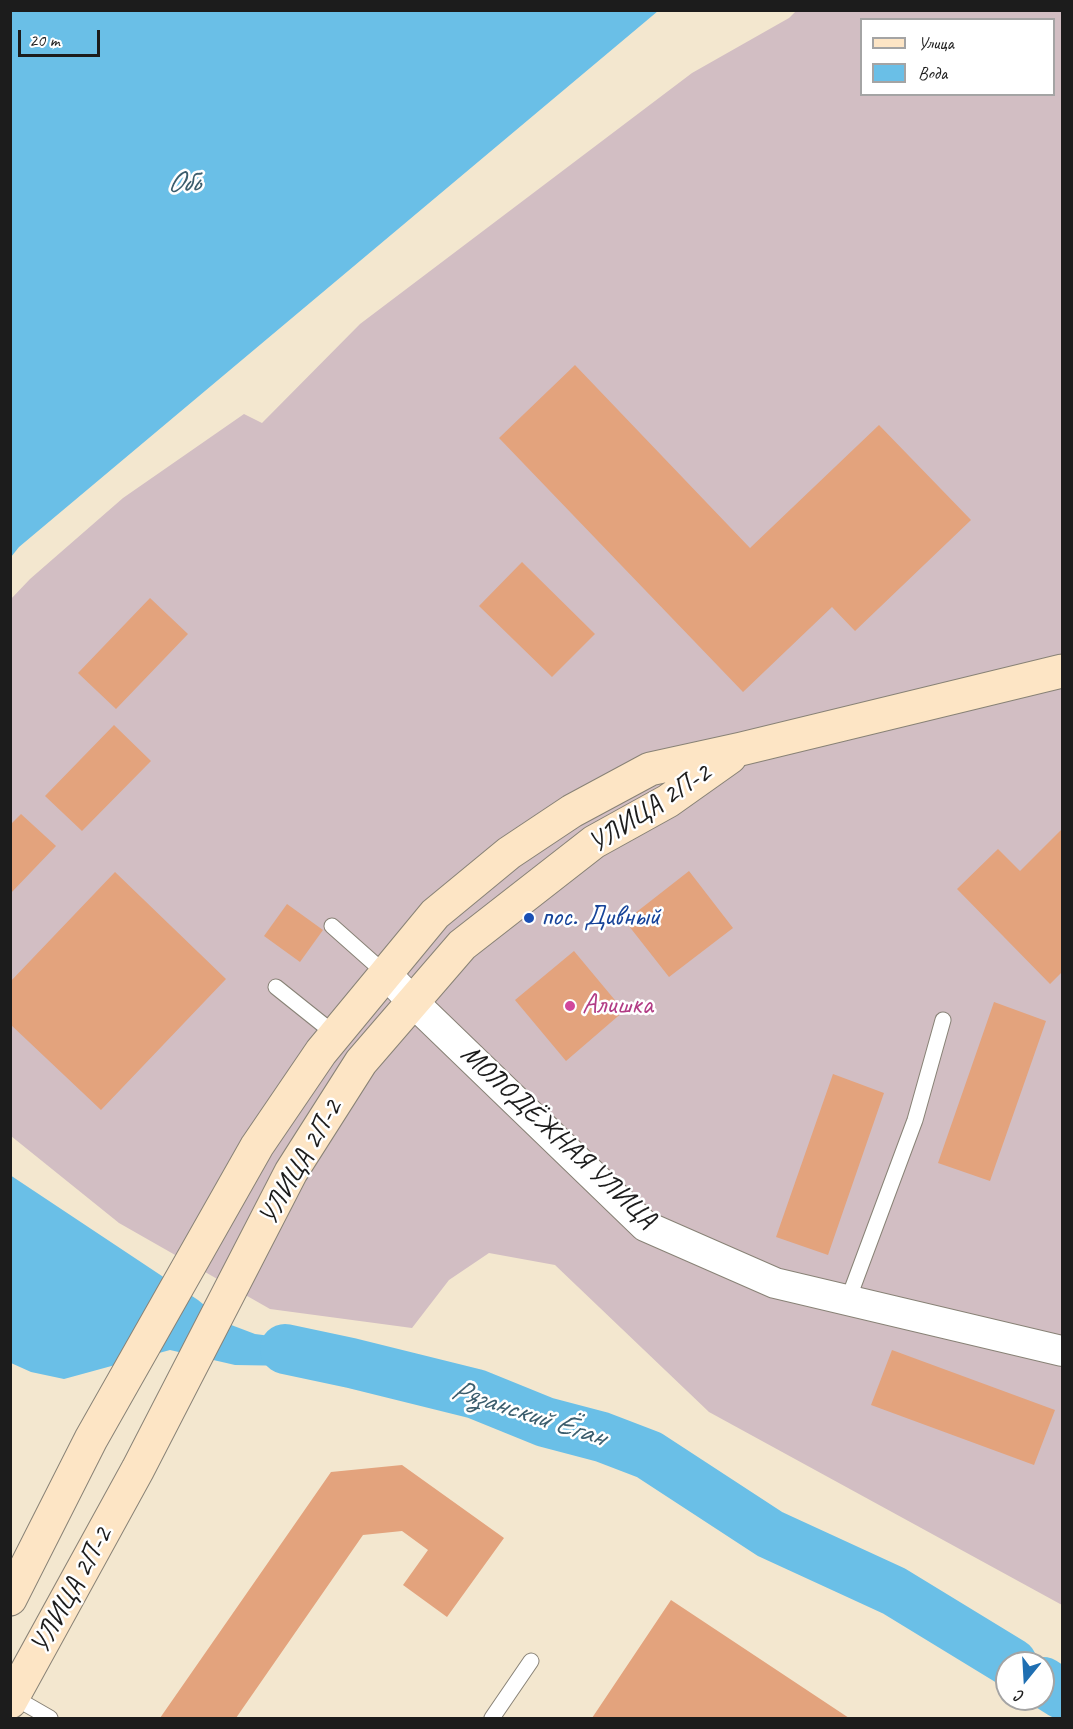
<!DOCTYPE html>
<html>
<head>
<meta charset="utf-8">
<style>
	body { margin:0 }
	#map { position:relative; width:1073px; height:1729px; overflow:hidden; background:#f3e7cf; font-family:Caveat,sans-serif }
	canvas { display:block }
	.frame { position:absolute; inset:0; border:12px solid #1c1c1c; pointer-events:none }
	.legend { position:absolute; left:860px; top:18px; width:195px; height:78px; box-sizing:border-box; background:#fff; border:2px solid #a4a4a4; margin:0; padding:8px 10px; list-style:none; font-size:18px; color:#1c1c1c }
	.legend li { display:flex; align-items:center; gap:12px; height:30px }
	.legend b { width:30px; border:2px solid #a4a4a4 }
	.north { position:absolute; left:995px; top:1651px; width:60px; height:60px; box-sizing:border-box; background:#fff; border:2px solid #a4a4a4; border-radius:50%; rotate:198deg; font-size:16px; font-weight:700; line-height:24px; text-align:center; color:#1c1c1c }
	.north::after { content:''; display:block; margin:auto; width:21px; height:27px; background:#1f6fb2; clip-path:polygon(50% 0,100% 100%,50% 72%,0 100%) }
	.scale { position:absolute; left:18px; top:30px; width:82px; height:27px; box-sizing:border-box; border:3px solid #1c1c1c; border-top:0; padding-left:8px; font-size:18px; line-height:21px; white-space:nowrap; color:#1c1c1c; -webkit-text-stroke:4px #fff; paint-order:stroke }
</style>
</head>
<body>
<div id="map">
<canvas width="1073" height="1729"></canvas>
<div class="frame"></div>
<ul class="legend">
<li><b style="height:8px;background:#fde5c5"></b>Улица</li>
<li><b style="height:16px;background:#6abfe7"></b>Вода</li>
</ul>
<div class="north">С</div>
<div class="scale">20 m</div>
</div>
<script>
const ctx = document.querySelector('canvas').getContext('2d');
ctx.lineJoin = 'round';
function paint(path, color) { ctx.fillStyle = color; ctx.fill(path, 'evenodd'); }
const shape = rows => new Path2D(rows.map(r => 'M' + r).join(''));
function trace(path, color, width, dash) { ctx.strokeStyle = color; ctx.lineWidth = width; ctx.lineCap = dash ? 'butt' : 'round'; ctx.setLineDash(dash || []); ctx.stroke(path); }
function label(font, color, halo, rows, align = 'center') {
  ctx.font = font + ' Caveat,sans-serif'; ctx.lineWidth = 5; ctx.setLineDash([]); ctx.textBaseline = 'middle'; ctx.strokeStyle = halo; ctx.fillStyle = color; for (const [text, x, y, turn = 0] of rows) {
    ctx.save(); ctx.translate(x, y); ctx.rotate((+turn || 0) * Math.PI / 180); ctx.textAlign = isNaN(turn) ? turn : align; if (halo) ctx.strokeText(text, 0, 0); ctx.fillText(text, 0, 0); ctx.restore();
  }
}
paint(shape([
	[796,11,1062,11,1062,1605,709,1412,555,1265,489,1253,449,1280,412,1328,270,1309,119,1223,11,1136,10,600,30,579,123,498,244,414,262,423,360,324,692,73,789,18],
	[862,20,1054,20,1054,94,862,94]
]), '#d2bec3');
paint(shape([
	[11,10,658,10,658,11,19,547,11,557],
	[10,1175,198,1300,226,1323,255,1334,356,1347,351,1363,342,1378,295,1366,235,1365,170,1350,64,1379,31,1372,11,1363]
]), '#6abfe7');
trace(shape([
	[285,1349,351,1363,476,1394,545,1422,602,1437,649,1455,770,1534,894,1591,1012,1663],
	[1043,1682,1062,1694]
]), '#6abfe7', 50);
paint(shape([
	[575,365,750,548,879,425,971,520,855,631,832,607,743,692,499,438],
	[522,562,595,634,552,677,479,606],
	[150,598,188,634,116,709,78,673],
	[114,725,151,761,82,831,45,796],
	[21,814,56,846,10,894,10,825],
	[1062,829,1062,972,1050,984,957,889,998,849,1020,871],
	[689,871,733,928,669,977,625,921],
	[115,872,226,979,101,1110,10,1024,10,982],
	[287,904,323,930,300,962,264,936],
	[574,951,624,1011,566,1061,515,1000],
	[994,1002,1046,1021,990,1181,938,1163],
	[833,1074,884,1093,828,1255,776,1237],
	[892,1350,1055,1410,1034,1465,871,1405],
	[402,1465,504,1538,447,1617,403,1585,428,1550,402,1531,363,1535,236,1718,160,1718,331,1472],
	[671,1600,849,1718,592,1718]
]), '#e3a37d');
const service = shape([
	[332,926,386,974],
	[276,987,336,1035],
	[848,1300,915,1120,943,1020],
	[10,1695,50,1718],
	[492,1718,531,1661]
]);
const minor = shape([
	[386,974,413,1002,645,1226,775,1283,1062,1351]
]);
const secondary = shape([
	[10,1599,91,1439,257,1146,321,1052,435,914,509,853,572,811,650,769,741,749,1062,671],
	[10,1702,138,1469,291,1172,361,1062,462,945,594,842,668,801,730,757]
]);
trace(service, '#888276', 17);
trace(minor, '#888276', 32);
trace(secondary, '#888276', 35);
trace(service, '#fff', 15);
trace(minor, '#fff', 30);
trace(secondary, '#fde5c5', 33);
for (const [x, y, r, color] of [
	[529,918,6,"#1a4fb4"],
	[570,1006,6,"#d1479c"]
]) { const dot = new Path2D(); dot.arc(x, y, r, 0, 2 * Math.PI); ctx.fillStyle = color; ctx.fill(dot); trace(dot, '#fff', 2); }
label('28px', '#1c1c1c', '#fff', [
	["УЛИЦА 2П-2",650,809,-33],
	["МОЛОДЁЖНАЯ УЛИЦА",558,1137,43],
	["УЛИЦА 2П-2",301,1163,-60],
	["УЛИЦА 2П-2",72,1591,-61]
]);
label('28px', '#164399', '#fff', [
	["пос. Дивный",541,918]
], 'left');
label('28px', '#b23c85', '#fff', [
	["Алишка",582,1006]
], 'left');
label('italic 30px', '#3b5d6d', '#fff', [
	["Обь",183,183],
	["Рязанский Ёган",528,1414,18]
]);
</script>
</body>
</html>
